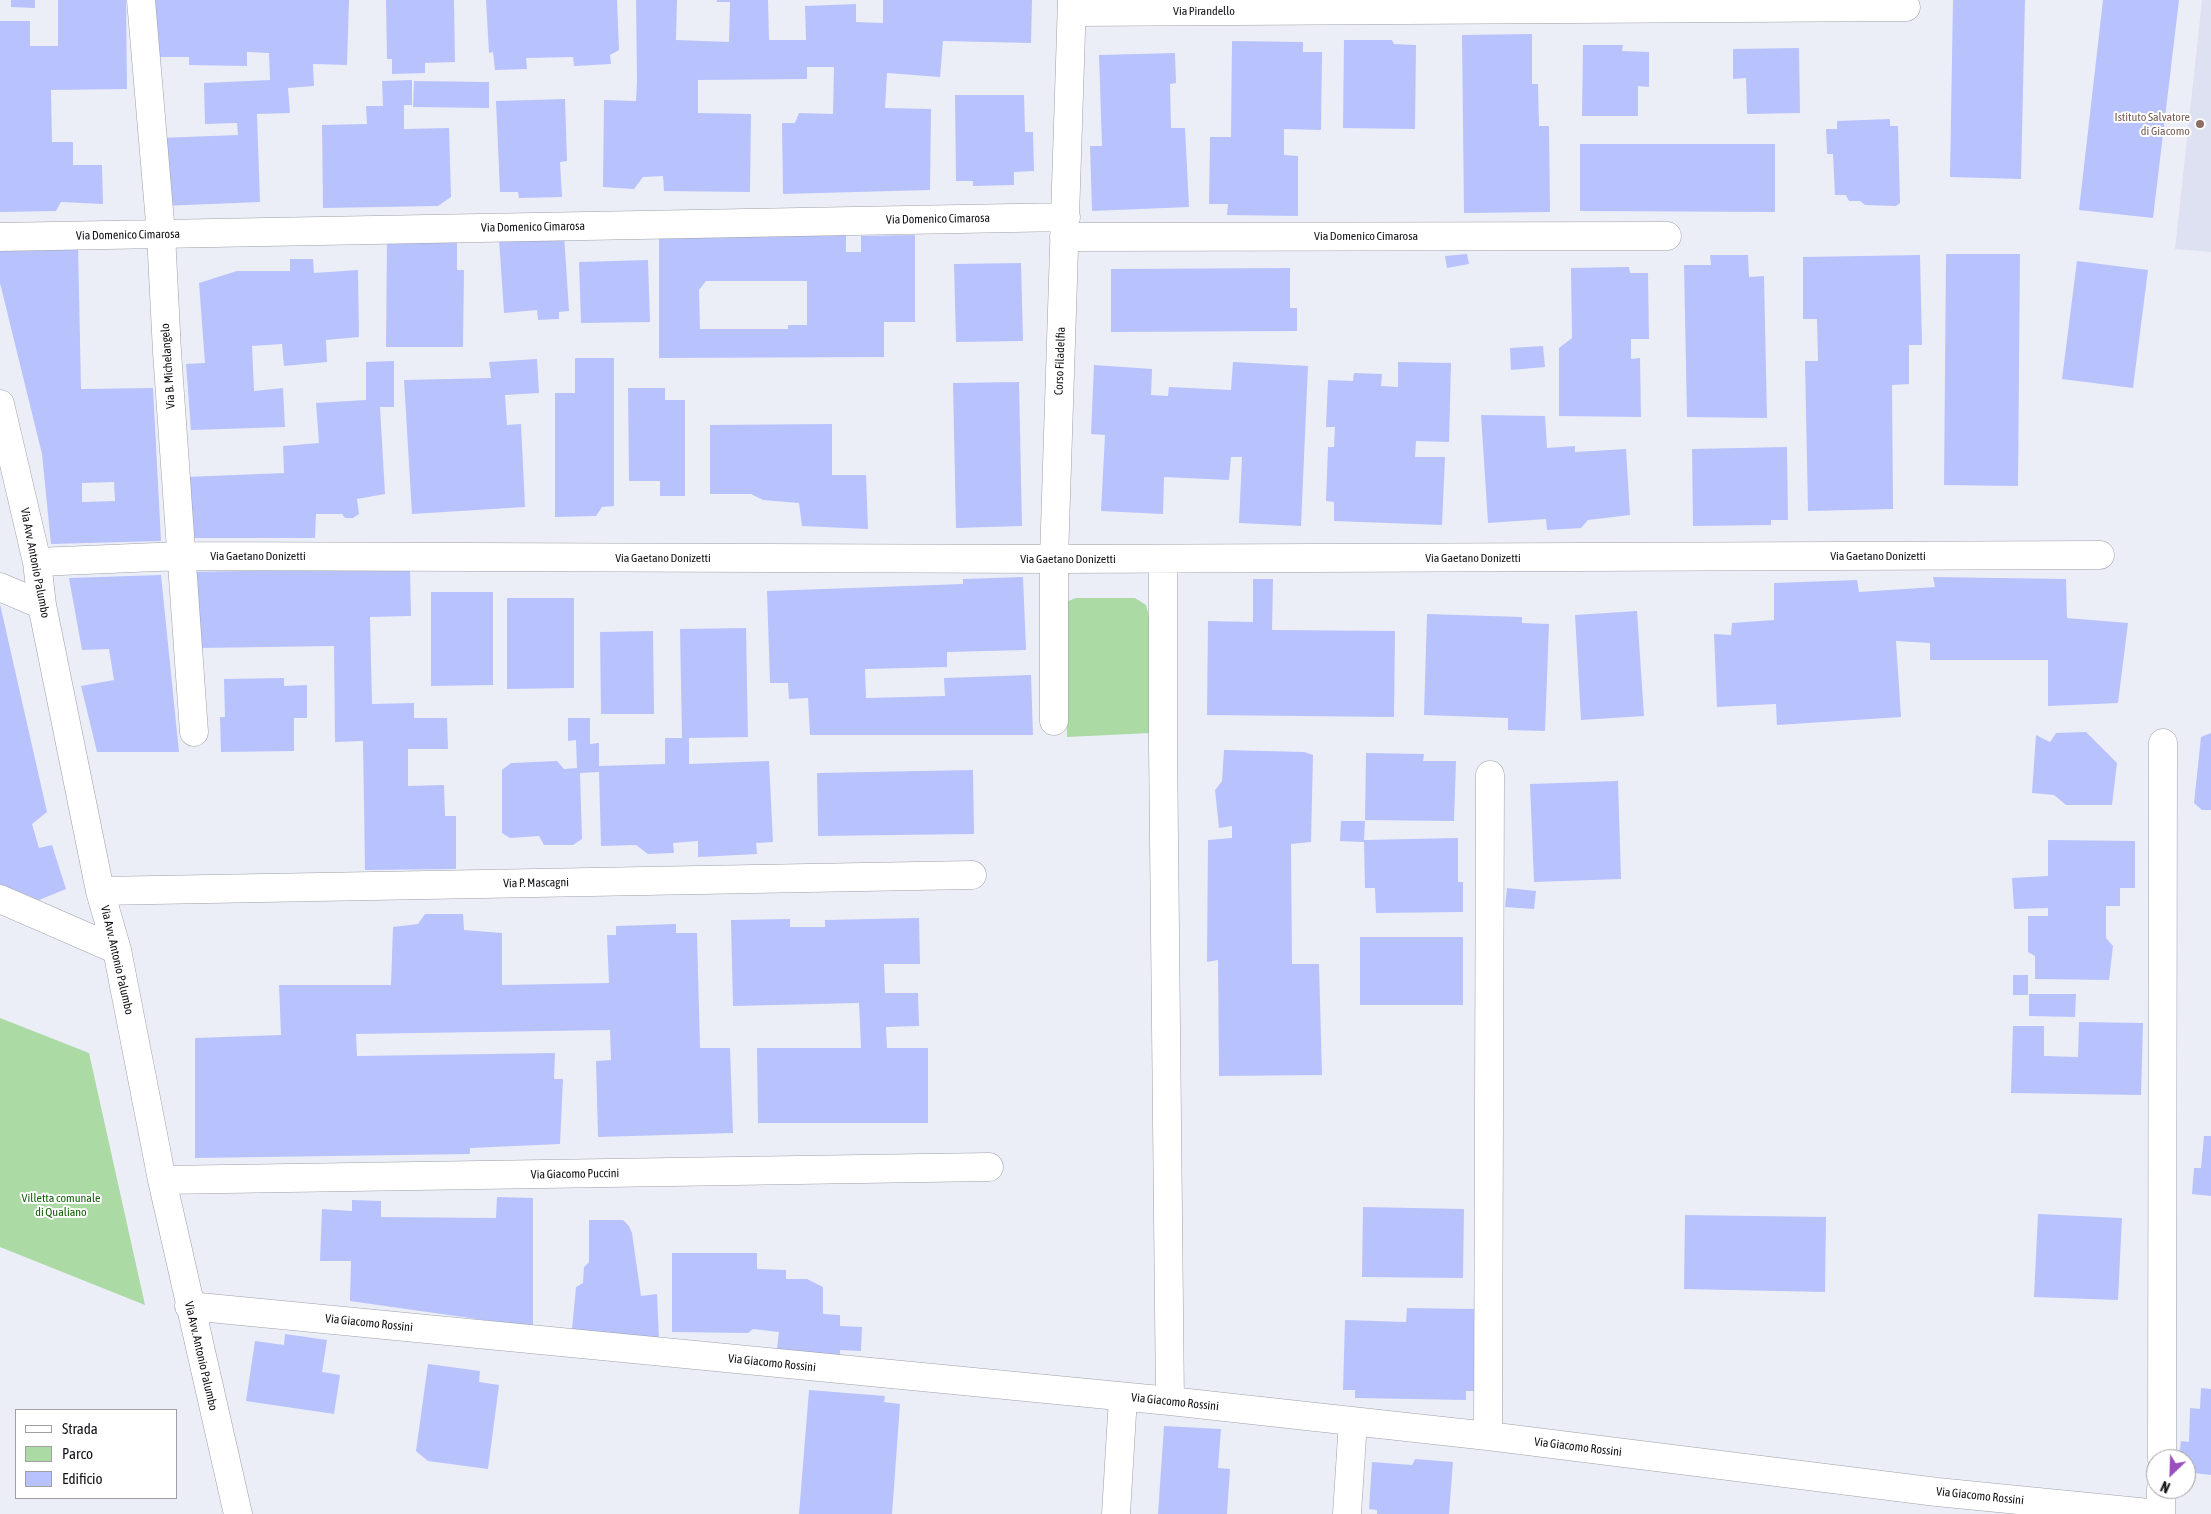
<!DOCTYPE html>
<html>
<head>
<meta charset="utf-8">
<style>
	body { margin:0 }
	#map { position:relative; width:2211px; height:1514px; overflow:hidden; background:#eceef7; font-family:"Asap Condensed",sans-serif }
	canvas { display:block }
	.legend { position:absolute; left:15px; top:1409px; width:162px; height:90px; box-sizing:border-box; background:#fff; border:1px solid #a0a0a1; margin:0; padding:6px 9px; list-style:none; font-size:15px; color:#111215 }
	.legend li { display:flex; align-items:center; gap:10px; height:25px }
	.legend b { width:25px; border:1px solid #a0a0a1 }
	.north { position:absolute; left:2146px; top:1449px; width:50px; height:50px; box-sizing:border-box; background:#fff; border:1px solid #a0a0a1; border-radius:50%; rotate:204deg; font-size:14px; font-weight:700; line-height:20px; text-align:center; color:#111215 }
	.north::after { content:''; display:block; margin:auto; width:18px; height:22px; background:#9b4dbe; clip-path:polygon(50% 0,100% 100%,50% 72%,0 100%) }
</style>
</head>
<body>
<div id="map">
<canvas width="2211" height="1514"></canvas>
<ul class="legend">
<li><b style="height:6px;background:#fff"></b>Strada</li>
<li><b style="height:14px;background:#abdaa4"></b>Parco</li>
<li><b style="height:14px;background:#b8c2fd"></b>Edificio</li>
</ul>
<div class="north">N</div>
</div>
<script>
const ctx = document.querySelector('canvas').getContext('2d');
ctx.lineJoin = 'round';
function paint(path, color) { ctx.fillStyle = color; ctx.fill(path, 'evenodd'); }
const shape = rows => new Path2D(rows.map(r => 'M' + r).join(''));
function trace(path, color, width, dash) { ctx.strokeStyle = color; ctx.lineWidth = width; ctx.lineCap = dash ? 'butt' : 'round'; ctx.setLineDash(dash || []); ctx.stroke(path); }
function label(font, color, halo, rows, align = 'center') {
  ctx.font = font + ' "Asap Condensed",sans-serif'; ctx.lineWidth = 4; ctx.setLineDash([]); ctx.textBaseline = 'middle'; ctx.strokeStyle = halo; ctx.fillStyle = color; for (const [text, x, y, turn = 0] of rows) {
    ctx.save(); ctx.translate(x, y); ctx.rotate((+turn || 0) * Math.PI / 180); ctx.textAlign = isNaN(turn) ? turn : align; if (halo) ctx.strokeText(text, 0, 0); ctx.fillText(text, 0, 0); ctx.restore();
  }
}
paint(shape([
	[2202,0,2211,0,2211,252,2175,249]
]), '#dee1f2');
paint(shape([
	[1076,598,1135,598,1146,605,1151,624,1151,733,1067,737,1066,602],
	[0,1018,89,1053,145,1305,0,1247]
]), '#abdaa4');
paint(shape([
	[11,0,35,0,35,8,11,7],
	[58,0,126,0,127,89,51,90,52,142,73,142,73,165,102,165,103,204,61,202,56,211,0,212,0,21,30,21,30,46,58,46],
	[153,0,349,0,347,65,313,64,314,86,288,88,290,113,257,114,260,202,162,206,159,138,238,135,237,123,205,124,204,83,270,80,269,53,247,52,247,66,189,65,189,57,152,57],
	[386,0,454,0,455,62,425,63,425,73,392,74,392,59,387,59],
	[486,0,617,0,619,50,610,55,611,64,574,66,573,57,526,58,527,69,495,70,493,52,489,53],
	[636,0,677,0,676,40,729,42,730,2,717,2,717,0,768,0,769,40,806,40,805,6,856,4,856,22,883,23,883,0,1032,0,1031,43,943,41,940,77,887,73,885,108,931,109,930,190,783,194,782,123,795,123,799,113,833,114,834,67,807,67,807,79,698,80,698,113,751,114,750,192,664,191,663,176,643,177,634,189,603,187,604,100,636,101,637,80],
	[1953,0,2025,0,2021,179,1950,177],
	[2103,0,2179,0,2153,218,2079,210],
	[1532,34,1532,84,1538,84,1539,126,1549,126,1550,212,1464,213,1462,35],
	[1344,40,1392,40,1394,44,1416,45,1415,129,1343,128],
	[1232,41,1303,42,1303,52,1322,52,1321,130,1284,129,1284,155,1298,156,1298,216,1227,215,1228,204,1209,204,1210,137,1231,137],
	[1583,45,1623,45,1622,51,1649,52,1649,87,1638,86,1638,116,1582,116],
	[1799,48,1800,113,1747,114,1746,78,1733,79,1733,49],
	[1175,53,1176,83,1170,84,1171,128,1185,128,1189,207,1092,211,1090,146,1102,146,1099,55],
	[412,80,412,105,404,105,404,129,449,128,451,197,438,206,323,208,322,125,367,124,366,106,383,106,382,81],
	[414,81,489,82,489,108,413,107],
	[955,95,1024,95,1025,132,1033,132,1034,171,1014,172,1014,185,973,186,973,181,956,181],
	[565,99,567,161,560,162,562,197,519,198,518,192,500,192,496,101],
	[1890,119,1890,126,1898,126,1900,203,1896,206,1865,205,1860,201,1849,201,1846,195,1835,195,1833,154,1827,154,1826,129,1837,129,1837,121],
	[1580,144,1775,144,1775,212,1580,211],
	[564,234,569,311,559,312,559,319,538,320,537,310,504,313,499,239],
	[846,234,846,252,861,252,861,236,915,235,915,322,884,322,884,357,659,358,659,235],
	[706,281,807,281,807,325,788,325,788,329,700,329,699,290],
	[387,238,457,238,457,270,464,270,463,347,386,347],
	[0,244,78,244,81,389,153,388,161,541,51,544,42,454,0,283],
	[114,482,115,501,82,502,82,483],
	[1467,254,1469,264,1447,268,1445,256],
	[1946,254,2020,254,2018,486,1944,485],
	[1710,255,1748,255,1749,277,1764,276,1767,418,1687,417,1684,265,1711,265],
	[1920,255,1922,345,1909,345,1909,384,1892,385,1893,509,1808,511,1805,361,1818,361,1817,319,1803,319,1803,257],
	[290,259,313,259,314,273,358,270,359,337,326,340,327,362,284,366,282,344,252,346,254,391,283,388,285,427,191,430,186,364,205,363,199,283,237,271,290,271],
	[648,260,650,322,581,323,579,262],
	[2077,261,2148,270,2133,388,2062,379],
	[1021,263,1023,341,956,342,954,264],
	[1629,267,1630,273,1648,273,1649,339,1631,339,1631,359,1640,358,1641,417,1559,416,1559,348,1572,338,1571,268],
	[1290,268,1290,308,1297,308,1297,331,1111,332,1111,269],
	[1543,346,1545,367,1511,370,1510,348],
	[575,358,614,358,614,506,602,507,596,516,555,517,555,393,575,393],
	[537,359,539,393,505,395,507,425,521,424,525,507,412,514,404,380,491,378,489,362],
	[394,361,394,407,380,407,385,494,357,499,359,514,353,518,345,518,342,514,316,514,315,538,185,538,186,477,284,473,283,446,319,443,316,403,366,400,366,362],
	[1233,362,1308,366,1301,526,1239,523,1242,457,1231,457,1229,480,1164,477,1163,514,1101,511,1105,435,1091,434,1094,365,1152,369,1151,395,1168,396,1169,387,1231,390],
	[1398,362,1451,363,1449,442,1416,441,1415,457,1445,457,1442,525,1334,521,1334,502,1326,501,1328,447,1334,447,1335,427,1326,427,1328,380,1353,381,1354,373,1382,374,1381,386,1398,387],
	[1019,382,1022,526,956,528,953,383],
	[628,388,665,388,665,400,685,400,685,496,660,496,660,481,629,481],
	[1481,415,1545,416,1547,448,1575,446,1575,452,1626,449,1630,515,1588,520,1581,528,1547,530,1546,519,1488,523],
	[832,424,832,475,866,475,868,529,802,526,799,503,763,500,751,494,710,494,710,425],
	[1787,447,1788,520,1771,520,1771,525,1693,526,1692,449],
	[410,568,411,616,370,617,372,704,414,703,414,718,447,718,448,749,408,749,408,786,444,785,445,816,456,816,456,869,365,870,363,741,335,742,334,646,198,648,188,572],
	[161,575,179,752,97,752,81,686,114,680,109,649,82,650,69,578],
	[1023,577,1026,650,947,652,947,667,865,669,866,698,945,696,944,678,1031,675,1033,735,810,735,808,698,789,699,788,683,770,683,767,591,963,584,963,579],
	[1933,577,2066,579,2067,618,2128,623,2118,703,2048,706,2048,660,1930,660,1930,643,1896,641,1901,717,1777,725,1776,704,1717,707,1714,634,1731,635,1732,623,1774,620,1774,583,1857,580,1859,592,1935,587],
	[1253,579,1273,579,1272,630,1395,631,1394,717,1207,715,1208,621,1253,622],
	[431,592,493,592,493,685,431,686],
	[507,598,574,598,574,688,507,689],
	[0,604,47,812,32,824,39,848,52,845,66,889,39,900,0,884],
	[1637,611,1644,716,1581,720,1575,615],
	[1427,614,1522,617,1522,623,1549,624,1545,731,1508,730,1508,718,1424,715],
	[746,628,748,737,689,738,689,764,769,761,773,842,756,843,757,854,698,857,698,841,673,843,674,853,648,854,636,845,601,846,599,772,580,773,582,839,573,845,544,845,539,836,510,838,502,833,502,770,511,763,557,761,564,769,577,768,576,740,568,741,568,718,590,718,590,744,599,743,599,766,665,764,665,738,682,738,680,629],
	[653,631,654,714,601,714,600,632],
	[284,678,284,686,307,685,307,718,294,718,294,751,221,752,220,717,225,717,224,679],
	[2086,732,2117,763,2112,805,2066,805,2054,795,2032,793,2036,735,2050,742,2056,733],
	[2211,733,2211,810,2202,810,2194,803,2201,737],
	[1224,750,1304,752,1313,755,1311,842,1291,844,1292,964,1319,964,1322,1075,1219,1076,1218,960,1207,962,1208,840,1232,838,1232,826,1219,828,1215,790,1222,781],
	[1366,753,1424,754,1423,761,1456,761,1454,821,1365,820],
	[973,770,974,834,818,836,817,773],
	[1618,781,1621,879,1534,882,1530,784],
	[1341,821,1365,821,1364,840,1458,838,1458,882,1463,882,1463,912,1376,913,1375,888,1365,888,1364,842,1340,841],
	[2048,840,2135,841,2135,888,2120,888,2120,906,2106,906,2106,938,2113,946,2109,980,2035,979,2035,956,2028,952,2028,916,2048,916,2048,908,2014,909,2012,878,2048,876],
	[1507,888,1536,891,1534,909,1505,907],
	[425,914,463,914,464,930,502,933,502,985,609,983,607,935,616,935,616,926,676,924,676,933,697,933,700,1048,730,1048,733,1133,598,1137,596,1061,611,1060,610,1030,356,1034,357,1056,555,1053,554,1079,563,1079,560,1144,470,1148,470,1154,195,1158,195,1038,281,1035,279,985,391,985,393,927,418,924],
	[919,918,920,964,884,964,885,993,918,993,919,1026,886,1027,887,1048,928,1048,928,1123,758,1123,757,1048,861,1048,859,1003,733,1006,731,920,790,919,790,927,825,927,825,920],
	[1360,937,1463,937,1463,1005,1360,1005],
	[2013,975,2028,975,2028,995,2013,995],
	[2029,994,2076,994,2075,1017,2029,1016],
	[2079,1022,2143,1023,2141,1095,2011,1093,2013,1026,2044,1026,2044,1056,2078,1057],
	[2204,1136,2211,1136,2211,1196,2192,1194,2194,1168,2201,1168],
	[497,1197,533,1198,533,1327,350,1301,351,1261,320,1261,322,1209,352,1211,352,1200,381,1201,381,1217,496,1218],
	[1363,1207,1464,1209,1463,1278,1362,1277],
	[2038,1214,2122,1218,2118,1300,2034,1297],
	[1685,1215,1826,1217,1825,1292,1684,1289],
	[589,1220,623,1220,629,1226,632,1233,641,1296,657,1294,659,1339,572,1330,576,1287,583,1283,584,1267,589,1262],
	[672,1253,757,1253,757,1269,786,1270,786,1279,807,1279,823,1287,823,1314,840,1315,840,1326,862,1327,861,1351,840,1350,840,1355,777,1349,779,1332,753,1329,748,1333,672,1332],
	[1407,1308,1476,1309,1475,1391,1466,1391,1466,1400,1355,1398,1355,1390,1343,1390,1345,1320,1406,1322],
	[285,1334,327,1340,322,1372,340,1375,334,1414,246,1401,255,1341,284,1345],
	[428,1364,480,1371,479,1382,499,1385,488,1469,428,1461,416,1451],
	[2201,1388,2211,1389,2211,1475,2186,1472,2186,1459,2179,1459,2181,1441,2189,1442,2190,1408,2200,1409],
	[809,1390,885,1396,884,1402,900,1404,892,1514,799,1514],
	[1164,1426,1221,1429,1218,1468,1230,1469,1227,1514,1158,1514],
	[1415,1459,1453,1462,1449,1514,1377,1514,1377,1510,1369,1509,1372,1462,1412,1465]
]), '#b8c2fd');
const minor = shape([
	[141,0,161,234,167,352,194,732],
	[1072,12,1906,7],
	[0,237,1066,217],
	[1064,237,1667,236],
	[0,404,37,562,42,605,100,891,117,950,162,1180,238,1514],
	[1163,559,1163,744,1170,1401],
	[37,562,181,556,1054,559,2100,555],
	[0,587,42,605],
	[1054,721,1054,559,1072,0],
	[100,891,972,875],
	[0,899,117,950],
	[162,1180,989,1167],
	[189,1306,1170,1401,1488,1436,1937,1492,2159,1514],
	[1488,1436,1490,775],
	[2162,1459,2163,743],
	[1116,1514,1123,1397],
	[1347,1514,1353,1421],
	[2161,1514,2161,1489]
]);
trace(minor, '#9ea0a8', 29);
trace(minor, '#fff', 28);
for (const [x, y, r, color] of [
	[2200,124,5,"#8d6e63"]
]) { const dot = new Path2D(); dot.arc(x, y, r, 0, 2 * Math.PI); ctx.fillStyle = color; ctx.fill(dot); trace(dot, '#fff', 2); }
label('12px', '#111215', '#fff', [
	["Via Pirandello",1204,11],
	["Via Domenico Cimarosa",938,219,-1],
	["Via Domenico Cimarosa",533,227,-1],
	["Via Domenico Cimarosa",128,235,-1],
	["Via Domenico Cimarosa",1366,236],
	["Corso Filadelfia",1060,361,-88],
	["Via B. Michelangelo",168,366,-94],
	["Via Gaetano Donizetti",258,556],
	["Via Gaetano Donizetti",1878,556],
	["Via Gaetano Donizetti",663,558],
	["Via Gaetano Donizetti",1473,558],
	["Via Gaetano Donizetti",1068,559],
	["Via Avv. Antonio Palumbo",35,563,79],
	["Via P. Mascagni",536,883,-1],
	["Via Avv. Antonio Palumbo",117,960,77],
	["Via Giacomo Puccini",575,1174,-1],
	["Via Giacomo Rossini",369,1323,6],
	["Via Avv. Antonio Palumbo",201,1356,77],
	["Via Giacomo Rossini",772,1363,6],
	["Via Giacomo Rossini",1175,1402,6],
	["Via Giacomo Rossini",1578,1447,7],
	["Via Giacomo Rossini",1980,1496,6]
]);
label('12px', '#785e54', '#fff', [
	["Istituto Salvatore",2190,117],
	["di Giacomo",2190,131]
], 'right');
label('12px', '#125e09', '#fff', [
	["Villetta comunale",61,1198],
	["di Qualiano",61,1212]
]);
</script>
</body>
</html>
